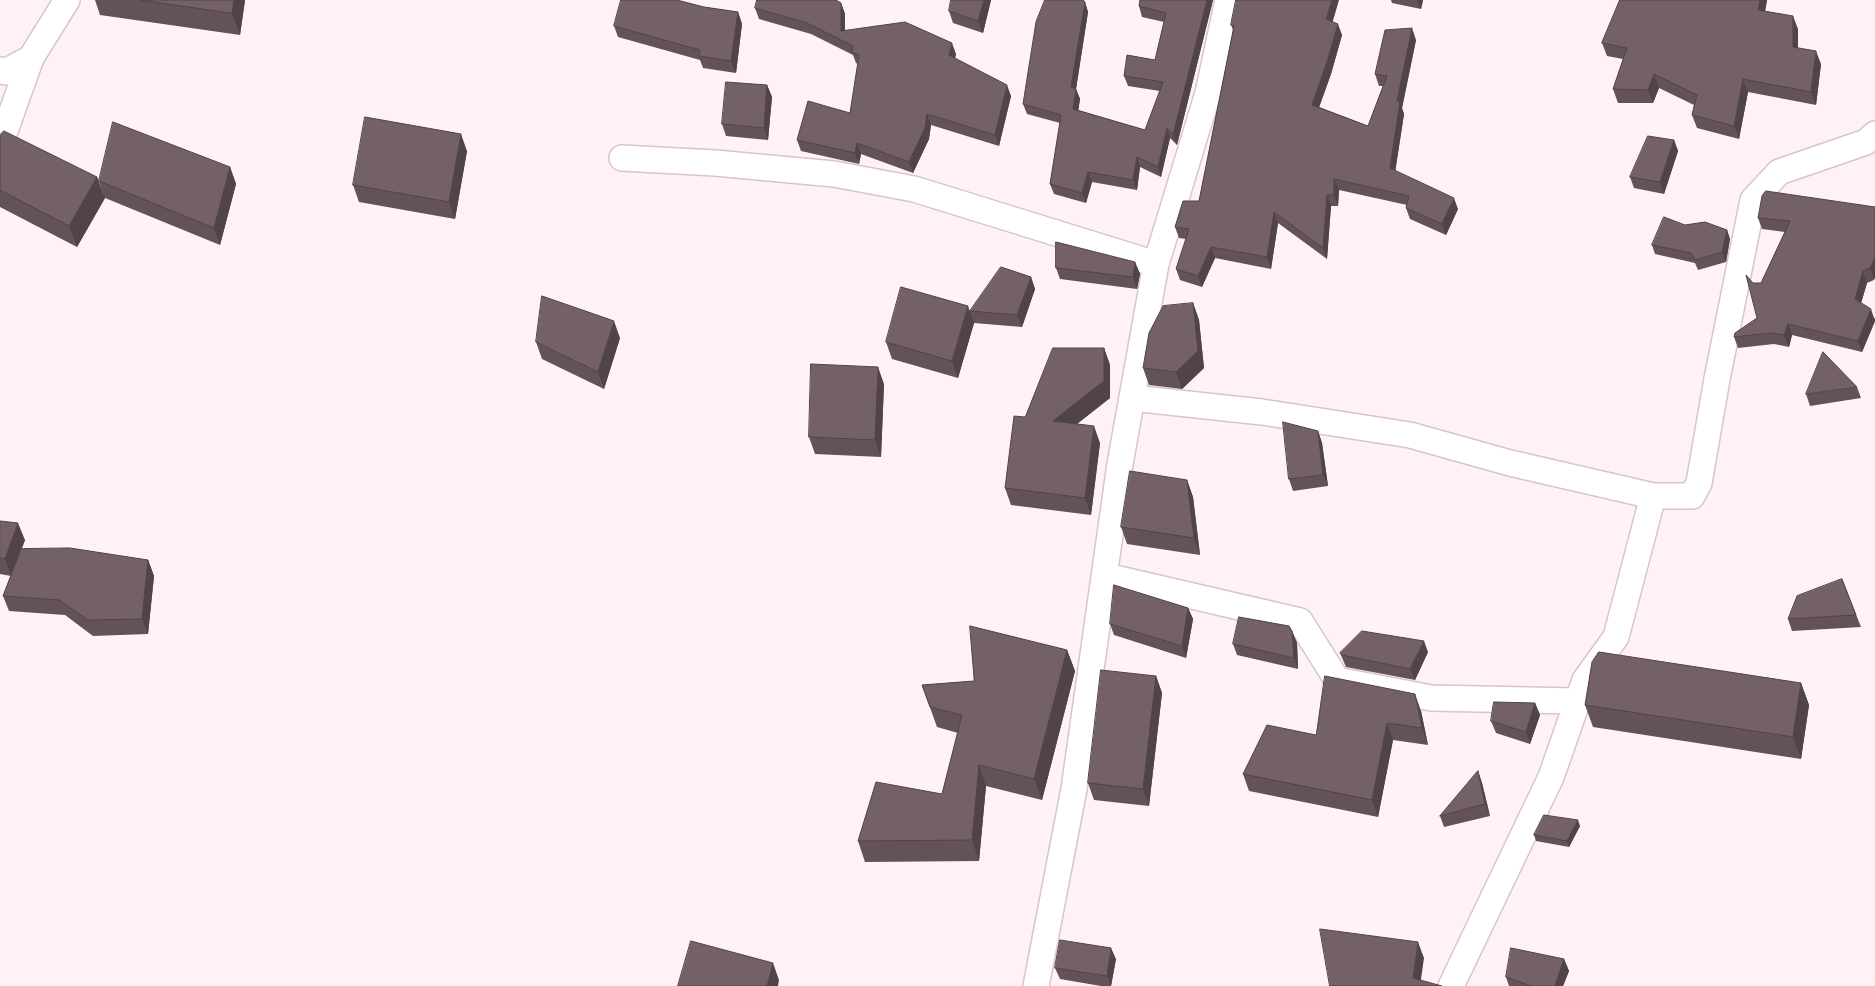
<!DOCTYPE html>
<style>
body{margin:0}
canvas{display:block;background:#fff2f5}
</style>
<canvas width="1875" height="986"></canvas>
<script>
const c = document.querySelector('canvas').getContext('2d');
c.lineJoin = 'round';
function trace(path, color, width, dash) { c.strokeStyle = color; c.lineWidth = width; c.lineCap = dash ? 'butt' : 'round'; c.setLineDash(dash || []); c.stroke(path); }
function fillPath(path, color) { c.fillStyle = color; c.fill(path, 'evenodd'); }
const minor = new Path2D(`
 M0 70 5 72 31 58
 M0 145 31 58 67 0
 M622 158 715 163 834 174 914 189 1156 264
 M1132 398 1262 412 1410 435 1510 463 1653 496H1692L1699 483 1717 379 1753 200 1779 172 1866 142 1875 134
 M1106 576 1300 621 1337 680 1431 698 1577 701
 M1036 986 1074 789 1120 464 1156 264 1208 93 1228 0
 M1451 986 1551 777 1585 680 1616 637 1653 496`);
trace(minor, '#d9c4c9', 28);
trace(minor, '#fff', 25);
fillPath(new Path2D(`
 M95 0H245L240 35 100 15Z
 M991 0 983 33 953 23 949 11Z
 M1140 0H1213L1177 145 1170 138 1161 177 1140 167 1137 190 1092 182 1086 203 1054 194 1050 184 1060 123 1027 114 1023 104 1085 2 1088 12 1076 89 1080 99 1078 110 1145 130 1160 91 1128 86 1124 76 1155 60 1164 22 1142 17 1139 6Z
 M1391 0H1423L1421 9 1392 3Z
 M1614 0H1767L1765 11 1798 29V48L1821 64 1816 105 1748 92 1739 139 1697 128 1692 115 1694 105 1659 88 1653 103H1618L1613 89 1623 59 1607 56 1602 43 1620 0Z
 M841 3 845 14V31L956 54 955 58 1011 96 999 146 931 125 929 139 913 173 861 154 859 164 801 151 797 140 850 113 858 64 856 63 853 55 811 34 759 19 755 8Z
 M704 7 738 12 742 24 736 73 703 68 700 60 618 37 614 26Z
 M1333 22 1342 35 1331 74 1319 107 1368 126 1383 86H1379L1375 74 1416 40 1402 108 1404 114 1395 171 1458 209 1446 235 1410 219 1406 208 1407 205 1339 190 1338 206H1331L1327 259 1278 223 1271 269 1215 258 1202 287 1180 280 1176 269 1186 239 1179 238 1175 227 1199 201 1233 30 1231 25Z
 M767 85 772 97 768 140 726 136 722 124Z
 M0 135 97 177 105 198 77 247 0 207Z
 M1674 140 1678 151 1664 194 1634 188 1630 177Z
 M467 151 455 219 359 202 353 185Z
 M230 167 236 184 220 245 105 198 99 181Z
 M1875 207V277L1874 280 1867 283 1861 303 1875 319V321L1862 352 1792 335 1789 347 1774 344 1738 348 1734 337 1757 318 1753 283H1761L1785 232 1762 229 1758 218Z
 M1685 225 1727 230 1730 239 1726 262 1698 270 1695 263 1655 254 1652 245Z
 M1135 262 1140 274 1137 289 1060 279 1056 268Z
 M1031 277 1035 289 1022 327 974 323 958 378 892 359 886 342 970 311Z
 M1193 303 1199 320 1204 368 1182 389 1149 385 1143 368Z
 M620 338 604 389 542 359 536 342Z
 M1104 348 1110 365V398L1077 424 1100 443 1091 515 1011 505 1005 488 1025 417Z
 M884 384 881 457 815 454 809 437Z
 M1857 387 1861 398 1810 406 1806 394Z
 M1318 431 1322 443 1328 486 1293 491 1289 479Z
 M1187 480 1193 497 1200 555 1127 544 1121 527Z
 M0 521 25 540 20 553 148 560 154 576 148 634 93 636 65 615 9 611 3 596 11 576 0 574Z
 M1842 579 1861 627 1792 631 1788 619Z
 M1188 608 1193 619 1186 658 1114 635 1110 624Z
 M1292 631 1297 643 1298 669 1237 655 1233 644Z
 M1067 650 1075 671 1042 800 986 786 979 861 865 862 858 841 942 794 958 733 937 727 922 685 974 681Z
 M1428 652 1415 680 1346 667 1340 653Z
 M1156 676 1162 693 1149 806 1094 800 1088 783Z
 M1801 683 1809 705 1801 759 1593 727 1585 705Z
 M1535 703 1540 715 1530 744 1496 733 1491 721Z
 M1421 711 1428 745 1393 740 1378 817 1249 791 1243 774Z
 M1478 771 1482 783 1490 816 1444 827 1440 816Z
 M1580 826 1569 847 1536 841 1534 835Z
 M1116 959 1111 986H1101L1060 979 1055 968Z
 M1564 959 1569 971 1563 986H1509L1506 977Z`), '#635357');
fillPath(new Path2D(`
 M234 0H245L240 35 232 13Z
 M984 0H991L983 33 978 21Z
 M1207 0H1213L1177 145 1173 135Z
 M1332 0H1339L1330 31 1326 19Z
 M1417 0H1423L1421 9Z
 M1760 0H1767L1763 24 1758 10Z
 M1085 2 1088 12 1076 89 1080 99 1077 119 1073 109 1071 87Z
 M841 3 845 14V42L841 31Z
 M738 12 742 24 736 73 731 61Z
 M1793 16 1798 29V60L1793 47Z
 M1338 24 1342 35 1331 74 1316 116 1312 105Z
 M1412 28 1416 40 1402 108 1404 114 1394 180 1390 168 1397 101Z
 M952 43 956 54 953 66 949 55Z
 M1816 51 1821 64 1816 105 1811 92Z
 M1654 74 1659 88 1653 103 1648 90Z
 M1743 79 1748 92 1739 139 1734 126Z
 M767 85 772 97 768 140 764 128Z
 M1007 85 1011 96 999 146 995 135Z
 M927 114 931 125 929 139 913 173 909 162Z
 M1167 128 1170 138 1161 177 1158 167Z
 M461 134 467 151 455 219 449 202Z
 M1674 140 1678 151 1664 194 1660 182Z
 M857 143 861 154 859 164 855 153Z
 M1137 157 1140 167 1137 190 1133 180Z
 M230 167 236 184 220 245 214 228Z
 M1088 172 1092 182 1086 203 1082 193Z
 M97 177 105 198 77 247 69 226Z
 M1334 179 1339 190 1338 206 1334 195Z
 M1327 195 1331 206 1327 259 1323 248Z
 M1454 198 1458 209 1446 235 1442 224Z
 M1274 212 1278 223 1271 269 1267 257Z
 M1727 230 1730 239 1726 262 1722 252Z
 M1211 247 1215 258 1202 287 1198 276Z
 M1875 258V277L1874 280 1870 268Z
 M1135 262 1140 274 1137 289 1133 277Z
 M1863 271 1867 283 1859 310 1855 299Z
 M1031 277 1035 289 1022 327 1017 315Z
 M1193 303 1199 320 1204 368 1182 389 1176 372Z
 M968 306 974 323 958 378 952 361Z
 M1871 309 1875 321 1862 352 1858 341Z
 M614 321 620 338 604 389 598 372Z
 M1788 324 1792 335 1789 347 1784 335Z
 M1104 348 1110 365V398L1059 438 1053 421Z
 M878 367 884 384 881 457 875 440Z
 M1094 426 1100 443 1091 515 1085 498Z
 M1318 431 1322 443 1328 486 1323 475Z
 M1187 480 1193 497 1200 555 1194 538Z
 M18 523 25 540 11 576 5 559Z
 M148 560 154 576 148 634 142 619Z
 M1188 608 1193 619 1186 658 1182 646Z
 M1292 631 1297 643 1298 669 1294 658Z
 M1424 641 1428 652 1415 680 1410 669Z
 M1067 650 1075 671 1042 800 1034 779Z
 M1156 676 1162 693 1149 806 1143 789Z
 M1801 683 1809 705 1801 759 1793 737Z
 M1415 694 1421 711 1428 745 1422 728Z
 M1535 703 1540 715 1530 744 1526 732Z
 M1387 723 1393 740 1378 817 1372 800Z
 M979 765 986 786 979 861 972 840Z
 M1478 771 1482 783 1490 816 1485 804Z
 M1578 820 1580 826 1569 847 1567 841Z
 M1418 942 1424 958 1420 986 1413 978Z
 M1111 948 1116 959 1111 986 1107 976Z
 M1564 959 1569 971 1563 986H1555Z
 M773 963 779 980 778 986H767Z`), '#504447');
const building = new Path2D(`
 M141 0H234L232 13Z
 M621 0H677L704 7 738 12 731 61 699 56 700 50 614 26Z
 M757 0H836L841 3V31L905 22 952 43 949 55 1007 85 995 135 927 114 925 128 909 162 857 143 855 153 797 140 808 101 850 113 859 55 852 52 853 46 807 23 755 8Z
 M951 0H984L978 21 949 11Z
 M1045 0H1083L1085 2 1071 87 1076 89 1073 109 1145 130 1163 82 1124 76 1127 55 1155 60 1166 13 1139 6 1140 0H1207L1173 135 1167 128 1158 167 1137 157 1133 180 1088 172 1082 193 1050 184 1061 115 1023 104 1036 22Z
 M1236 0H1332L1326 19 1338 24 1327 62 1312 105 1368 126 1387 76 1375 74 1385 30 1412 28 1397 101 1400 102 1390 168 1454 198 1442 224 1406 208 1409 196 1334 179V195H1327L1323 248 1274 212 1267 257 1211 247 1198 276 1176 269 1189 229 1175 227 1183 201H1199L1234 26 1231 25Z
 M1620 0H1760L1758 10 1793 16V47L1816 51 1811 92 1743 79 1734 126 1692 115 1697 95 1654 74 1648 90 1613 89 1627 48 1602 43Z
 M726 82 767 85 764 128 722 124Z
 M365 117 461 134 449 202 353 185Z
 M113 122 230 167 214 228 99 181Z
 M4 131 97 177 69 226 0 190V135Z
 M1648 136 1674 140 1660 182 1630 177Z
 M1766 191 1875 207V258L1870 268 1863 271 1855 299 1871 309 1858 341 1788 324 1784 335 1770 333 1734 337 1735 333 1757 318 1746 275 1753 283H1761L1790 221 1758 218 1762 196Z
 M1664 217 1685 225 1705 222 1727 230 1722 252 1695 260 1691 253 1652 245Z
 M1056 242 1135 262 1133 277 1056 268Z
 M1001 267 1031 277 1017 315 970 311Z
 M901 287 968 306 952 361 886 342Z
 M542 296 614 321 598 372 536 342Z
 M1193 303 1198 351 1176 372 1143 368 1149 333 1163 306Z
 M1053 348H1104V381L1053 421 1094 426 1085 498 1005 488 1014 416 1025 417Z
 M1823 352 1857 387 1806 394Z
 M811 364 878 367 875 440 809 437Z
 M1283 422 1318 431 1323 475 1289 479Z
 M1130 471 1187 480 1194 538 1121 527Z
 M0 521 18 523 5 559 0 558Z
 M70 548 148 560 142 619 88 620 59 600 3 596 21 549Z
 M1842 579 1856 615 1788 619 1797 596Z
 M1114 585 1188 608 1182 646 1110 624Z
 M1239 617 1289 626 1292 631 1294 658 1233 644Z
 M970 626 1067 650 1034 779 979 765 972 840 858 841 876 782 942 794 962 715 930 707 922 685 974 681Z
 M1362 631 1424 641 1410 669 1342 655 1340 653Z
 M1599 652 1801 683 1793 737 1585 705 1592 662Z
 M1101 670 1156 676 1143 789 1088 783Z
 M1325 676 1415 694 1422 728 1387 723 1372 800 1243 774 1267 725 1316 735Z
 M1494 702 1535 703 1526 732 1491 721Z
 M1478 771 1485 804 1440 816Z
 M1544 815 1578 820 1567 841 1534 835Z
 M1320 929 1418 942 1413 978 1442 986H1330Z
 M1060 940 1111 948 1107 976 1055 968Z
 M691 941 773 963 767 986H678Z
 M1511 948 1564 959 1555 986H1531L1506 977Z`);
fillPath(building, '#736165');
trace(building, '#504447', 1);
</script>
